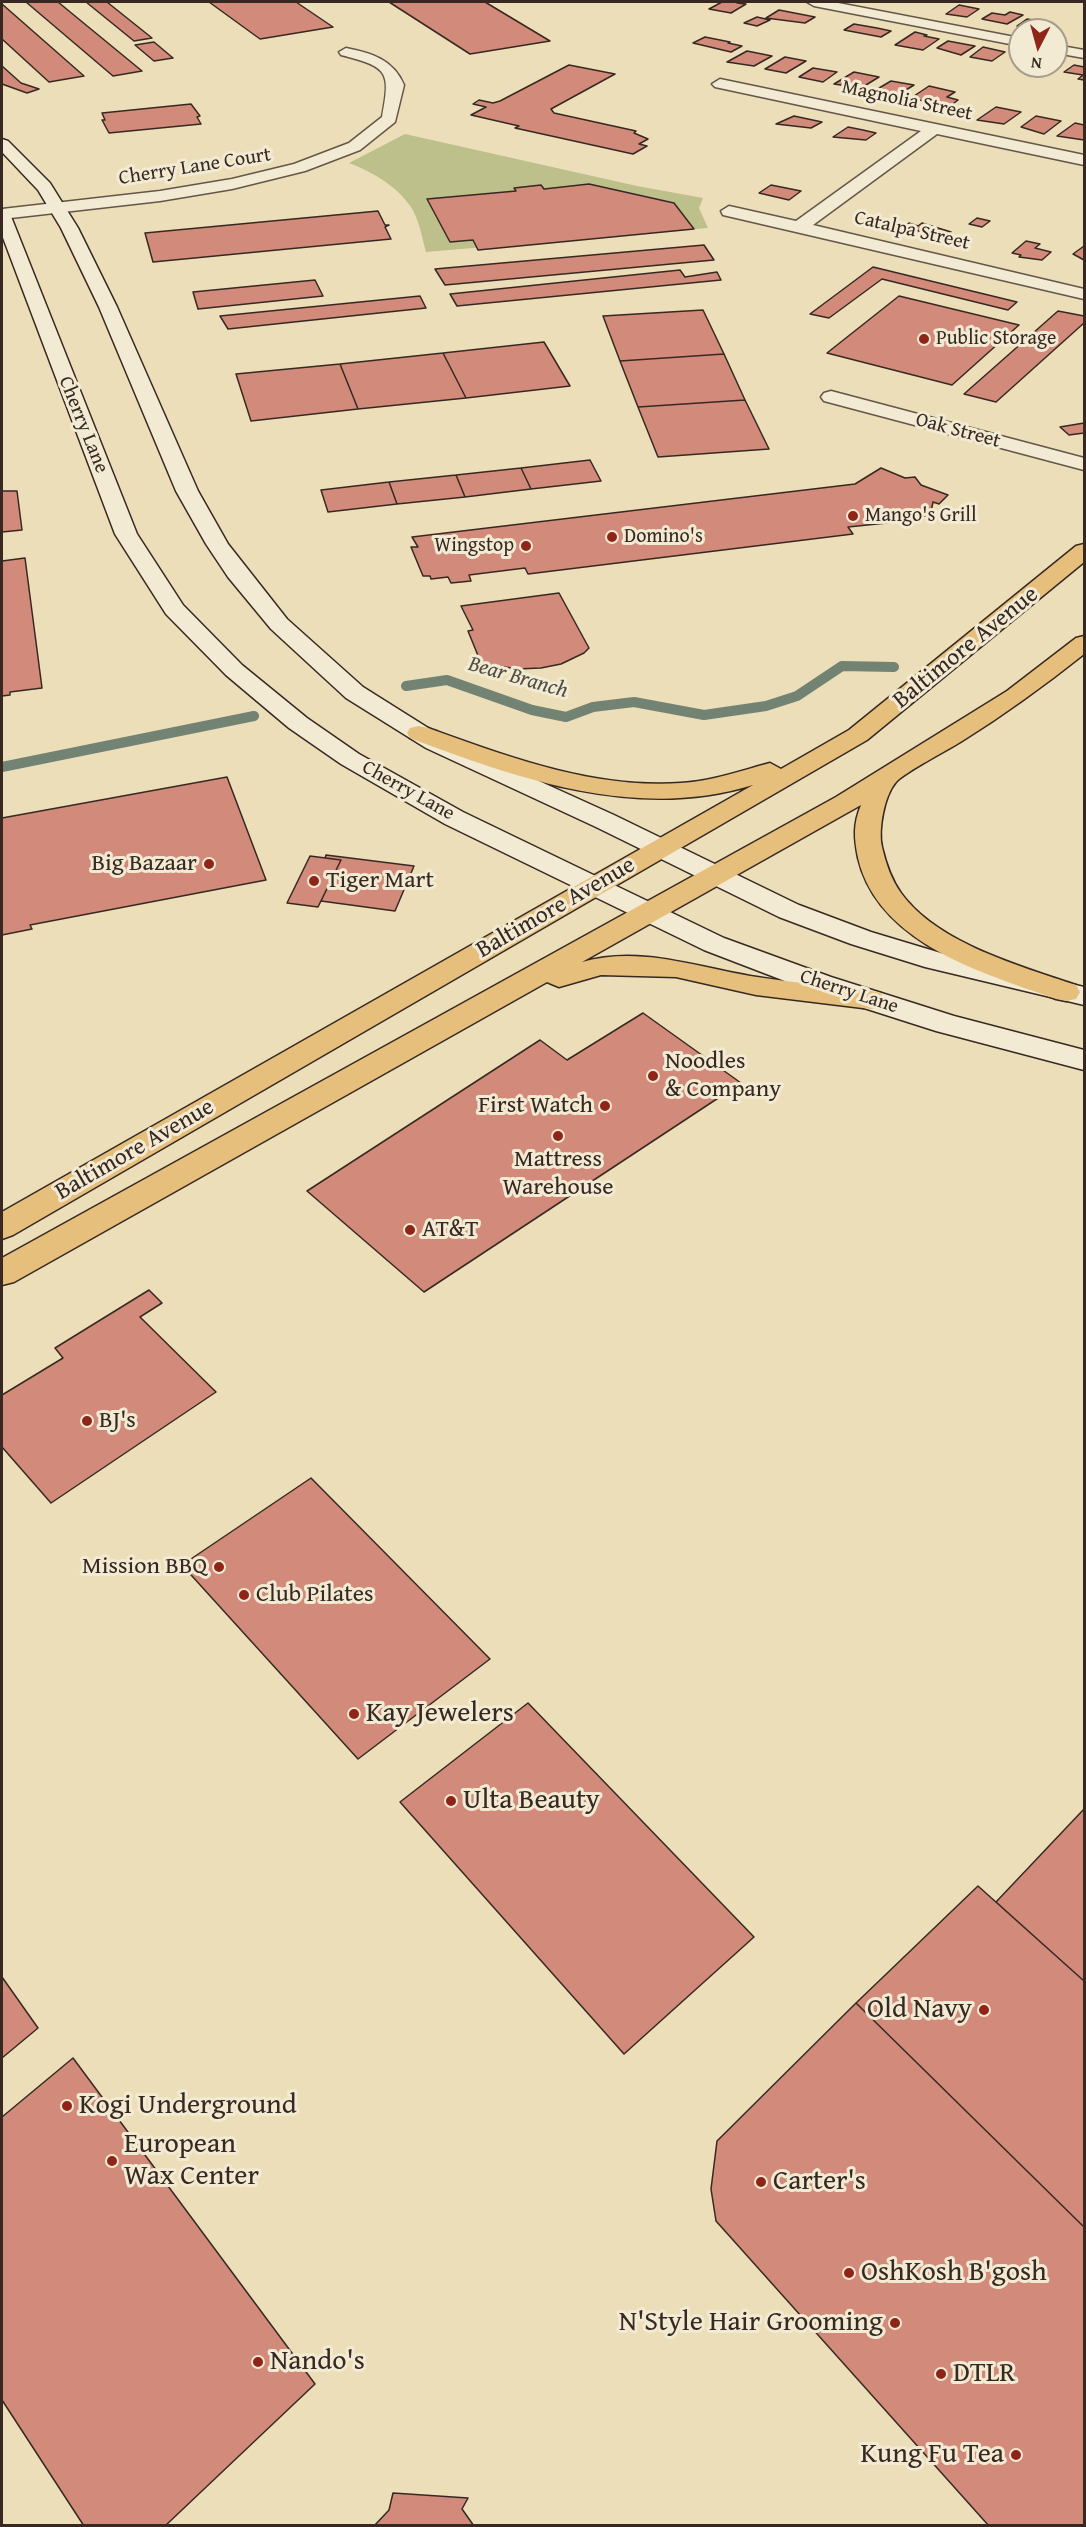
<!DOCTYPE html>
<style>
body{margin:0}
#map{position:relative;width:1086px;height:2527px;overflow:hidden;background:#ebdeb9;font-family:"Gentium Book Plus",serif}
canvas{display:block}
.frame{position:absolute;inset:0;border:3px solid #372922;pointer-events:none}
.north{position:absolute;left:1008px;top:18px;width:60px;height:60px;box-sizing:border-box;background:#f2ead2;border:2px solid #a79d8c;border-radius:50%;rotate:186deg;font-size:16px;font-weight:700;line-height:24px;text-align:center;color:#372922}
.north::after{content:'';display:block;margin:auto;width:21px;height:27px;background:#8f2418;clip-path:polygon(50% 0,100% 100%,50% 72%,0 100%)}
</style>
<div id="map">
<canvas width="1086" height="2527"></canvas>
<div class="frame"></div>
<div class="north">N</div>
</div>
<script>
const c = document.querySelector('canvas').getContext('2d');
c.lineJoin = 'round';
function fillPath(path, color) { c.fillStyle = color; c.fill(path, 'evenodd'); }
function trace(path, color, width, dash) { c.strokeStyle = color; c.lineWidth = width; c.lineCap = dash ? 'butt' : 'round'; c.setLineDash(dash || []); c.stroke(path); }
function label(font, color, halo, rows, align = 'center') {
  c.font = font + ' "Gentium Book Plus",serif'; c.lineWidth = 6; c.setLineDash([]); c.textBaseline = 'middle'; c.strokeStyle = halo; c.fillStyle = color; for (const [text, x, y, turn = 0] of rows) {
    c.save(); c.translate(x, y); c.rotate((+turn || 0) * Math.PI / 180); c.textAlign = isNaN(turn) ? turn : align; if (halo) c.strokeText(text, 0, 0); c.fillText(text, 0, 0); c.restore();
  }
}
fillPath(new Path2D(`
 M405 134 637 186 703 198 699 208 708 228 426 252C422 238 419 219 411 207 397 186 372 172 349 163Z`), '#bdc08b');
trace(new Path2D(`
 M406 686 447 680 532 710 566 717 593 707 634 702 704 715 766 706 797 696 842 666 894 667
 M2 767 254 716`), '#728273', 10);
const building = new Path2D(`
 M26 2H58L142 71 113 76Z
 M86 2H107L152 38 134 41Z
 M209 2H296L333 27 260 39Z
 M389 2H485L550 41 470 54Z
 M722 2H739L737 3 746 4 731 13 709 9Z
 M2 4 84 76 49 82 2 39Z
 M959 5 979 9 967 17 946 14Z
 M779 10 815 17 805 23 766 18Z
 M1010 12 1023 15 1007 24 982 19 992 13 1005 15Z
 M757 17 770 20 757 26 744 23Z
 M1027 19 1052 23 1043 30 1017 26Z
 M854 24 877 28 891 31 881 37 844 30Z
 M915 32 927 35 924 36 939 39 923 50 895 45Z
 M705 37 730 42 728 43 742 46 731 52 693 43Z
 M948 41 964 44 975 46 961 55 937 48Z
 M154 42 173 58 154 61 135 45Z
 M983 47 1005 52 992 61 970 57Z
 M747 51 772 56 754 66 727 62Z
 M785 57 806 61 786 73 765 69Z
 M569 65 615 74 551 109 554 113 636 131 634 133 648 139 639 144 647 146 633 154 515 128 519 126 471 115 486 107 473 104 479 100 493 103 500 101Z
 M1074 65 1084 67V80L1078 79 1083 75 1064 72Z
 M2 66 21 83 39 89 27 93 2 84Z
 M813 68 837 72 823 82 799 77Z
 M854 72 879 77 861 88 834 84Z
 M891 81 914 85 898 95 874 91Z
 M929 86 955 92 947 97 958 100 949 107 911 98Z
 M191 104 200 116 197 117 201 124 109 133 102 120H105L102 113Z
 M996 107 1021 112 1004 124 977 120Z
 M794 116 822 122 811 128 776 124Z
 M1036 116 1061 121 1044 134 1021 127Z
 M1075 123 1084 125V140L1057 136Z
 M848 127 863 130 876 133 866 140 833 137Z
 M589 184 674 203 694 229 478 250 473 240 450 242 427 199 516 191 514 188 541 185 544 189Z
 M771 185 801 191 789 200 759 193Z
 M378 211 385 225H389L385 227 391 239 153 262 145 233Z
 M977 218 990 221 982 227 969 224Z
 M909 223 918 226 922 223 951 232 944 237 936 238 924 235 927 233 903 227Z
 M1026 241 1040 244 1035 248 1051 252 1042 260 1019 257 1021 255 1012 253Z
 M704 245 714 260 445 285 435 269Z
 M1084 246V260L1073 254Z
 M873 267 1017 302 1008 310 882 279 829 318 810 314Z
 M680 270 685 277 717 272 721 280 457 306 450 294Z
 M315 280 323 296 198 309 193 292Z
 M420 296 426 308 228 329 220 316Z
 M899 296 1019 325 952 385 827 353Z
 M703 310 724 354 620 361 603 316Z
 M1058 311 1084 316V323L996 402 964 394Z
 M544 342 570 386 466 398 443 353Z
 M443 353 466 398 358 409 340 364Z
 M724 354 745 400 638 407 620 361Z
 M340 364 358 409 251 421 236 374Z
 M745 400 769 449 658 457 638 407Z
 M1084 423V433L1069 435 1060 427Z
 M590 460 601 481 531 489 521 468Z
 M521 468 531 489 465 497 456 475Z
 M881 468 905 478 915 477 921 485 948 495 939 504 933 502 931 512 925 516 906 521 848 527 853 534 528 574 525 568 469 575 471 581 451 583 448 577 431 579 430 576H423L411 547H418L412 537 855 484Z
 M456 475 465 497 397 504 389 482Z
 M389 482 397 504 328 512 321 490Z
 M2 491H17L22 530 2 532Z
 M25 558 42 688 10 692V695L2 696V561Z
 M559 593 589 648 584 653 561 664 541 668 517 669 481 663 468 631 473 630 461 606Z
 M227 777 266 880 30 925 32 929 2 935V818Z
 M326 855 414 866 395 911 321 901 341 860 325 858Z
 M310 856 341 860 318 907 287 903Z
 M643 1013 741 1083 424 1292 307 1191 540 1040 567 1060Z
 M149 1290 162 1303 140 1317 216 1392 51 1503 2 1447V1395L63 1358 55 1348Z
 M311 1478 490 1659 358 1759 182 1565Z
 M528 1703 754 1937 624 2054 400 1802Z
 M1084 1809V1981L996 1902Z
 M978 1886 1084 1981V2227L856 2003Z
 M2 1977 38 2028 2 2058Z
 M856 2003 1084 2227V2526H989L716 2221 711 2189 717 2141Z
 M73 2058 315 2384 165 2526H84L2 2400V2117Z
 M393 2493 468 2498 462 2509 474 2526H374L389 2510Z`);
fillPath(building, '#d28a7b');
trace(building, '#372922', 1.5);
const street = new Path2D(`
 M807 2H833L1020 38V46L814 6Z
 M1056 45 1084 50V58L1056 53Z
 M346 48C371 53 393 59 404 85L395 122 360 150 305 171 232 189 160 201 2 219V209L160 191 232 179 294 164 349 143 382 117C391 71 388 67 341 55L339 52Z
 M720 79 1084 155V165L937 134 813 225 1084 289V299L723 215 721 211 729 206 796 221 921 131 715 87 712 84Z
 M831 391 1084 458V470L824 401 821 397 824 393Z`);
const secondary = new Path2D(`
 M2 139 8 141 50 183 78 228 117 307 198 491 228 544 287 619 363 687 444 738 614 815 799 905 871 932 944 954 1084 987V1005L925 967 851 944 779 917 596 827 426 748 346 698 271 629 228 577 206 544 176 491 99 307 61 228 38 190 2 152Z
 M2 209 10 214 137 534 183 605 242 665 307 718 359 754 463 812 724 938 831 977 954 1016 1084 1050V1070L936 1031 811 991 704 950 445 824 341 764 289 728 226 675 166 614 115 534 2 235Z`);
const primary = new Path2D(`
 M1084 544V562L867 740 13 1235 2 1239V1212L753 785C637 821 519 779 410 738L407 733 410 728 419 726 428 728C509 757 593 789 681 783 712 781 740 771 770 763L781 769 849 730 1076 546Z
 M1084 636V654C1045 685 1005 714 962 741 948 750 905 772 896 782 884 796 878 830 882 847 886 864 891 879 901 893 937 943 1020 966 1076 985L1080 992 1076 999 1066 1001 1056 999C984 973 878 944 858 858 854 838 853 824 861 805L582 962C640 945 700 968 757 977 795 983 833 986 871 991L881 993 885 1000 881 1007 871 1009 756 995 676 977 601 975 559 987 547 982 14 1282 2 1285V1258L836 797 1007 691 1076 638Z`);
trace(street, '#645648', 3);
trace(secondary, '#372922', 3);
trace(primary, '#372922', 3);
fillPath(street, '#f2ead2');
fillPath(secondary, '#f2ead2');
fillPath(primary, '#e6bf7c');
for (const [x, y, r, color] of [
 [924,339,6,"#8f2418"],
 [853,516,6,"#8f2418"],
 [612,537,6,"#8f2418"],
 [526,546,6,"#8f2418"],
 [209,864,6,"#8f2418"],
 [314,881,6,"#8f2418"],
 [653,1076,6,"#8f2418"],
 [605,1106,6,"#8f2418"],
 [558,1136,6,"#8f2418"],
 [410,1230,6,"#8f2418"],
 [87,1421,6,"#8f2418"],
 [219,1567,6,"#8f2418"],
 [244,1595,6,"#8f2418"],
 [354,1714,6,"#8f2418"],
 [451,1801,6,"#8f2418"],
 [984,2010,6,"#8f2418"],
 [67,2106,6,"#8f2418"],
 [112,2161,6,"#8f2418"],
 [761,2182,6,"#8f2418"],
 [849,2273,6,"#8f2418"],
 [895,2323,6,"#8f2418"],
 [258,2362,6,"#8f2418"],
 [941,2374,6,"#8f2418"],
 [1016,2455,6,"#8f2418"]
]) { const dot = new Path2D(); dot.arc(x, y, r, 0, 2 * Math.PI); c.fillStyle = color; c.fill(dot); trace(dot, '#f2ead2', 2); }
label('20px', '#372922', '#f2ead2', [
 ["Magnolia Street",907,101,12],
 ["Cherry Lane Court",195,167,-9],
 ["Catalpa Street",912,231,13],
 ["Cherry Lane",83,425,68],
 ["Oak Street",958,431,15],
 ["Cherry Lane",408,791,29],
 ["Cherry Lane",849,992,18]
]);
label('20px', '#372922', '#f2ead2', [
 ["Public Storage",936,339],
 ["Mango's Grill",865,516],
 ["Domino's",624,537],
 ["Wingstop",514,546,"right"]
], 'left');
label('italic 22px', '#504e44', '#f2ead2', [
 ["Bear Branch",518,678,16]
]);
label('24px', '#372922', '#f2ead2', [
 ["Baltimore Avenue",966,648,-39],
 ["Baltimore Avenue",556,908,-30],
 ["Baltimore Avenue",135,1150,-30]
]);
label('24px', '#372922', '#f2ead2', [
 ["Big Bazaar",197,864,"right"],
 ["Tiger Mart",326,881],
 ["Noodles",665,1062],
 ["& Company",665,1090],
 ["First Watch",593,1106,"right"],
 ["Mattress",558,1160,"center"],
 ["Warehouse",558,1188,"center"],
 ["AT&T",422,1230],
 ["BJ's",99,1421],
 ["Mission BBQ",207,1567,"right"],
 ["Club Pilates",256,1595]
], 'left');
label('28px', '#372922', '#f2ead2', [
 ["Kay Jewelers",366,1714],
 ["Ulta Beauty",463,1801],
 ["Old Navy",972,2010,"right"],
 ["Kogi Underground",79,2106],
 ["European",124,2145],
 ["Wax Center",124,2177],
 ["Carter's",773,2182],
 ["OshKosh B'gosh",861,2273],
 ["N'Style Hair Grooming",883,2323,"right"],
 ["Nando's",270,2362],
 ["DTLR",953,2374],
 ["Kung Fu Tea",1004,2455,"right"]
], 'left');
</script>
